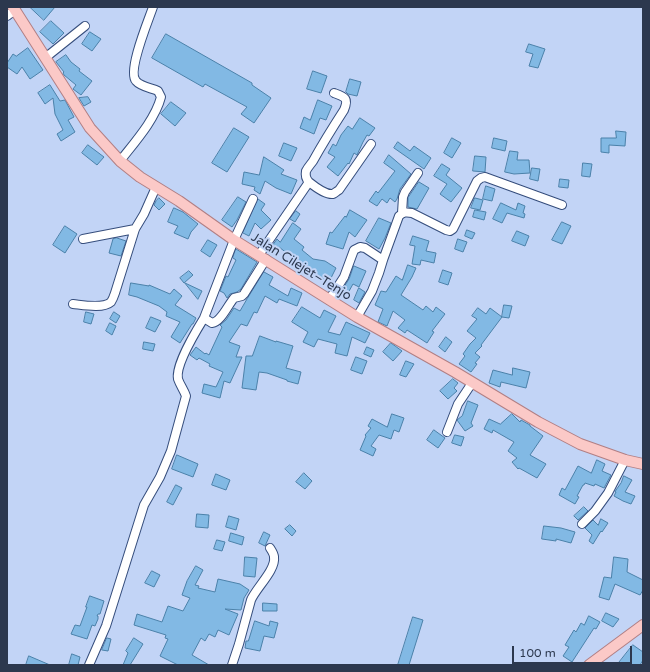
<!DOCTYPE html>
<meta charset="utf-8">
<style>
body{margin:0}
#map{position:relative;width:650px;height:672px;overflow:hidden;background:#c2d4f6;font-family:"Varela Round",sans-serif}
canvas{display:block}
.frame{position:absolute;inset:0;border:8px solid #2c384e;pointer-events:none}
.scale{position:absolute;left:512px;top:646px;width:120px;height:18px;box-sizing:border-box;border:2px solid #2c384e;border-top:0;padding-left:5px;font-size:12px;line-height:14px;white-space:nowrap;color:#2c384e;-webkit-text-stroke:3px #c2d4f6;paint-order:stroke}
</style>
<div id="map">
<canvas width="650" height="672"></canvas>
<div class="frame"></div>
<div class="scale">100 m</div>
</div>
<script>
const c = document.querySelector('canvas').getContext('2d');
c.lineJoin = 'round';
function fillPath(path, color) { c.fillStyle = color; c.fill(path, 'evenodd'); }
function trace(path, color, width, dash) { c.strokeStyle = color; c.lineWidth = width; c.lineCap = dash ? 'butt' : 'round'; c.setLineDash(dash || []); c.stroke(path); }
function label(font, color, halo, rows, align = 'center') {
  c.font = font + ' "Varela Round",sans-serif'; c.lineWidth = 4; c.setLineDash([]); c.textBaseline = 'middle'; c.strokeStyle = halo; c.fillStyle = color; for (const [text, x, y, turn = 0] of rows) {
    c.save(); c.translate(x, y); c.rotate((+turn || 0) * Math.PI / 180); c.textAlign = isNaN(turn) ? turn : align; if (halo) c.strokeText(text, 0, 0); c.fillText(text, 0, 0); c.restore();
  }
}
const building = new Path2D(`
 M30 7H55L44 20Z
 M51 21 64 33 53 44 40 32Z
 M90 32 101 39 92 51 82 44Z
 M166 34 252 83V85L271 98 254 123 241 114 247 107 205 84 203 87 152 58Z
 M529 44 545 49 538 68 529 66 533 54 526 52Z
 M28 48 43 70 30 79 22 67 17 74 7 67V63L13 54 16 56Z
 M66 55 71 62 80 69 79 71 92 81 81 95 73 89 76 85 64 75 63 73 64 72 56 62Z
 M313 71 327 76 321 93 307 89Z
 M350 79 361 82 357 96 348 94 346 92Z
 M50 85 60 101 65 100 74 117 68 120 75 132 61 141 57 134 63 130 55 114 53 98 45 104 38 93Z
 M88 97 91 102 84 106 79 98Z
 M318 100 332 106 326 120 320 118 314 134 300 128 304 117 310 120Z
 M171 102 186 113 175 126 161 114Z
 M360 118 375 128 369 136 367 135 363 142 357 155 354 153 349 164 348 163 338 176 327 167 335 157 328 153 333 144 336 146 341 135 348 126 352 129Z
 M234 128 249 137 227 172 212 163Z
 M616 131 626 132 625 146 609 145V153L601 152V138H616Z
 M452 138 461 143 452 158 444 153Z
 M494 138 507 141 505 151 492 148Z
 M398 142 410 151 414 146 431 158 424 169 394 148Z
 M284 143 297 148 291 161 279 156Z
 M88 145 104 157 97 165 82 153Z
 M510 151 518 152 517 160H529L530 173 514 174 505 172Z
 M389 155 411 174 400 189 397 199 395 202 390 198 387 203 382 199 377 206 369 201 376 191 378 193 395 171 384 163Z
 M475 156 486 157 485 172 473 171Z
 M264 157 284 170 281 174 297 180 291 194 276 188 265 181 260 194 254 190 255 187 242 184 244 172 259 175Z
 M583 163 592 164 590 177 582 176Z
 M442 164 450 169 446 175 462 188 451 202 440 194 447 184 434 176Z
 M532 168 540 169 538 181 530 179Z
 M560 179 569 180 568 188 559 187Z
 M419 182 429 188 417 209 408 207V198Z
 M486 186 495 189 492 201 483 199Z
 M238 197 246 202 237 220 232 227 222 220Z
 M159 198 165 204 159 210 154 205 156 201Z
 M475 198 483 200 480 210 471 208Z
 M258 199 265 204 261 210 271 220 261 229 255 223 249 236 243 233Z
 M501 203 516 210 518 203 525 206 523 213 525 214 524 218 507 213 502 223 493 219Z
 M174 208 183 212 198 224 191 232 188 239 174 233 178 226 168 222Z
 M350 210 367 220 355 237 349 232 343 249 326 244 330 232 332 233 345 216 346 217Z
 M475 210 486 212 484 220 473 217Z
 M296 211 300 214 295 222 290 219Z
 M379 218 391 223 385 238 379 249 366 241Z
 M562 222 571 226 562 244 552 240Z
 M293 223 301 229 294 239 304 247 302 250 313 259 325 261 336 268 328 284 315 277 314 278 291 265 297 261 279 247 274 253 270 249 277 239 280 242Z
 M65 226 77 234 65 253 53 245Z
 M467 230 475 233 472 239 465 236Z
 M517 231 529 236 525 246 512 241Z
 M413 236 429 241 426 251 436 253 434 263 421 260 420 265 412 264 415 246 410 245Z
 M117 238 126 241 121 256 109 253 113 239Z
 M458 239 467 242 463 252 455 249Z
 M208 240 217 245 210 257 201 251Z
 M236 249 257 262 241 289 237 292 230 294 227 298 224 293 220 291 226 276 228 277 236 260 233 258Z
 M408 265 416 268 412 277 401 295 423 310 426 306 433 312 436 307 445 314 432 331 434 332 427 343 407 330 405 333 398 328 405 320 393 311 387 326 378 322 383 309 375 305 381 291 386 292 396 276 402 280Z
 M354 266 366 271 359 287 353 284 348 293 342 290 349 279Z
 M443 270 452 273 448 285 439 282Z
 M189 271 193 275 184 283 180 278Z
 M264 272 273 277 269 285 288 296 291 288 302 293 297 306 279 299 277 303 265 296 257 313 254 312 247 326 241 324 229 342 240 346 236 357H242L230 383 224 381 220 398 202 393 204 384 216 387 223 372 209 366 210 364 199 358 197 360 190 355 196 347 205 354 206 353 209 355 222 327 220 325 226 320 234 308 240 311 247 299Z
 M131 283 149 286V285L170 294 174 289 182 296 175 305 196 318 193 324H192L180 343 171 337 180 322 166 316 167 312 159 306 137 297 129 295Z
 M185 283 202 291 198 299Z
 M359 288 365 292 359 303 354 300Z
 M504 305 512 306 509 318 502 317Z
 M302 307 320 318 324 310 336 316 328 332 340 335 346 322 370 333 365 343 352 337 347 356 335 353 337 344 318 339 314 347 303 342 308 332 292 322Z
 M478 308 486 314 490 308 502 317 481 345 482 346 475 353 480 357 475 363 477 364 471 372 459 364 465 356 463 354 470 344 476 338 467 331 477 319 472 316Z
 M86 312 94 314 91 324 84 322Z
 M114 312 120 316 116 323 110 319Z
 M151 317 161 321 155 332 146 328Z
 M110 323 116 326 112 335 106 331Z
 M260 336 276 342V341L293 346 286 368 301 372 298 384 287 381V380L267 373 259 372 256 390 242 388 246 356H252Z
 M446 337 452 342 445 352 439 347Z
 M144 342 155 344 153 351 143 349Z
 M391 343 402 351 393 361 383 352Z
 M367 347 374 350 371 357 364 354Z
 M356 357 367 361 362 374 351 370Z
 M406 361 414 364 406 377 400 375Z
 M513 368 530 372 526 388 501 382 500 387 489 383 493 370 512 375Z
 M453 379 458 383 454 388 457 391 448 399 440 391Z
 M468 401 478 405 471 423 473 426 465 431 457 420 462 416Z
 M392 414 404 418 399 432 394 430 391 439 379 435 371 446 376 449 373 456 360 450 366 436 365 435 371 428 368 426 372 419 387 427Z
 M512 414 520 422 521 420 530 425V426L543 436 530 455 546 464 537 478 519 468 518 469 512 462 517 458 508 451 514 442 493 430 492 433 484 429 489 419 500 424Z
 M434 430 445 438 438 448 427 440Z
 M455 435 464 437 461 446 452 443Z
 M177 455 198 464 193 477 172 469Z
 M597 460 605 464 602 471 611 475 604 488 595 484 594 486 585 483 584 485H583L577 496 579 497 575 504 559 495 562 488 565 490 578 466 591 473Z
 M304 473 312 481 305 489 296 482Z
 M216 474 230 480 226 490 212 485Z
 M624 476 632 480 625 492 635 496 631 504 623 501 614 496 616 492H615L616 490 621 483Z
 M176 485 182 488 173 505 167 502Z
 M584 507 588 511 578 520 574 516Z
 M197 514 209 515 208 528 196 527Z
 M229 516 239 519 236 530 226 527Z
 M601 519 608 523 602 532 601 531 593 544 589 541 592 535 585 528 593 520 598 525Z
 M290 525 296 531 292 536 285 529Z
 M544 526 561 528 575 532 571 543 556 539V541L542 539Z
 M264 532 270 535 265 546 259 543Z
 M231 533 244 537 242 545 229 541Z
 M217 540 225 542 222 551 214 549Z
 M245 557 257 558 255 577 244 576Z
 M614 557 628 559 627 572 643 580V590L640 595 615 584 609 600 599 597 604 577 611 578Z
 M196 566 203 570 195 585 199 586 198 588 215 592 218 579 240 584 249 590 244 598 241 610 225 609 238 614 229 635 218 630 215 637 209 634 205 641 201 638 192 655 209 665H178L160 656 168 639 165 638 166 635 134 625 137 614 162 622 168 606 183 611 190 598 182 595 187 581Z
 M152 571 160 575 154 587 145 583Z
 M90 596 104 601 100 614H98L97 616H98V619L95 626 92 625 87 639 71 634 75 625 80 626 87 607H86Z
 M263 603 277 604V611H263Z
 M606 613 619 619 613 627 602 621Z
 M589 616 600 622 596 629 594 628 572 662 563 656 569 647 565 645 574 630 576 632 581 623 584 625Z
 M413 617 423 620 409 665H398Z
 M255 621 269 626 270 621 278 623 274 638 264 636 260 651 245 648 246 641H248Z
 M107 638 111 639 108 651 102 650Z
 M134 638 143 644 130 665H123L128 653 126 651Z
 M633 645 643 652V660L640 665H617Z
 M72 654 80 657 78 665H69Z
 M29 656 50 665H26Z`);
fillPath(building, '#82b9e4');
trace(building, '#4b81a9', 1);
const minor = new Path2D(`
 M7 16 15 10
 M45 58 85 26
 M120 161C134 143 155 120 161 97L158 91C152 88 141 87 136 81 127 71 149 19 153 7
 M309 182C306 179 305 176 306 171 308 167 311 164 313 161 323 143 333 127 344 110 349 98 345 97 334 93
 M402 213 403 197 405 192 418 173
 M83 239 135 229
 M259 255 309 182C314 186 326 195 333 194 335 193 337 191 339 190L371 144
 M329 300 344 277 354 250 360 247 365 248 383 260
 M73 304C83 305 103 309 111 302 113 299 114 296 115 293L135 229 144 214 156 187
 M357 317 372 291 379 273 383 260 399 216C403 212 406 212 412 213L446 230 450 231 453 229 477 181 481 178 485 177 562 205
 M204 318 234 240 253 199
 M447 432 458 404 472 383
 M582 524 595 511 608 493 625 460
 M89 665 106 626 144 505 160 477 171 451 186 396C184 390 180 385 178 379 175 365 196 331 204 318L212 323C221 322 228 305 234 298L242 296 244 294 266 259
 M232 665 239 644 251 600C256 588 276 570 274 557 274 554 272 551 270 548`);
const major = new Path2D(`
 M13 7 90 128 120 161 140 177 179 201 234 240 357 317 455 372 538 422 580 444 625 460 643 464
 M589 665 643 625`);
trace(minor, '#354d7c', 10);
trace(major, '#b17f84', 12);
trace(minor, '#fff', 8);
trace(major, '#fbc9c7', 10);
label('13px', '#2c384e', '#c2d4f6', [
 ["Jalan Cilejet–Tenjo",301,267,32]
]);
</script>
